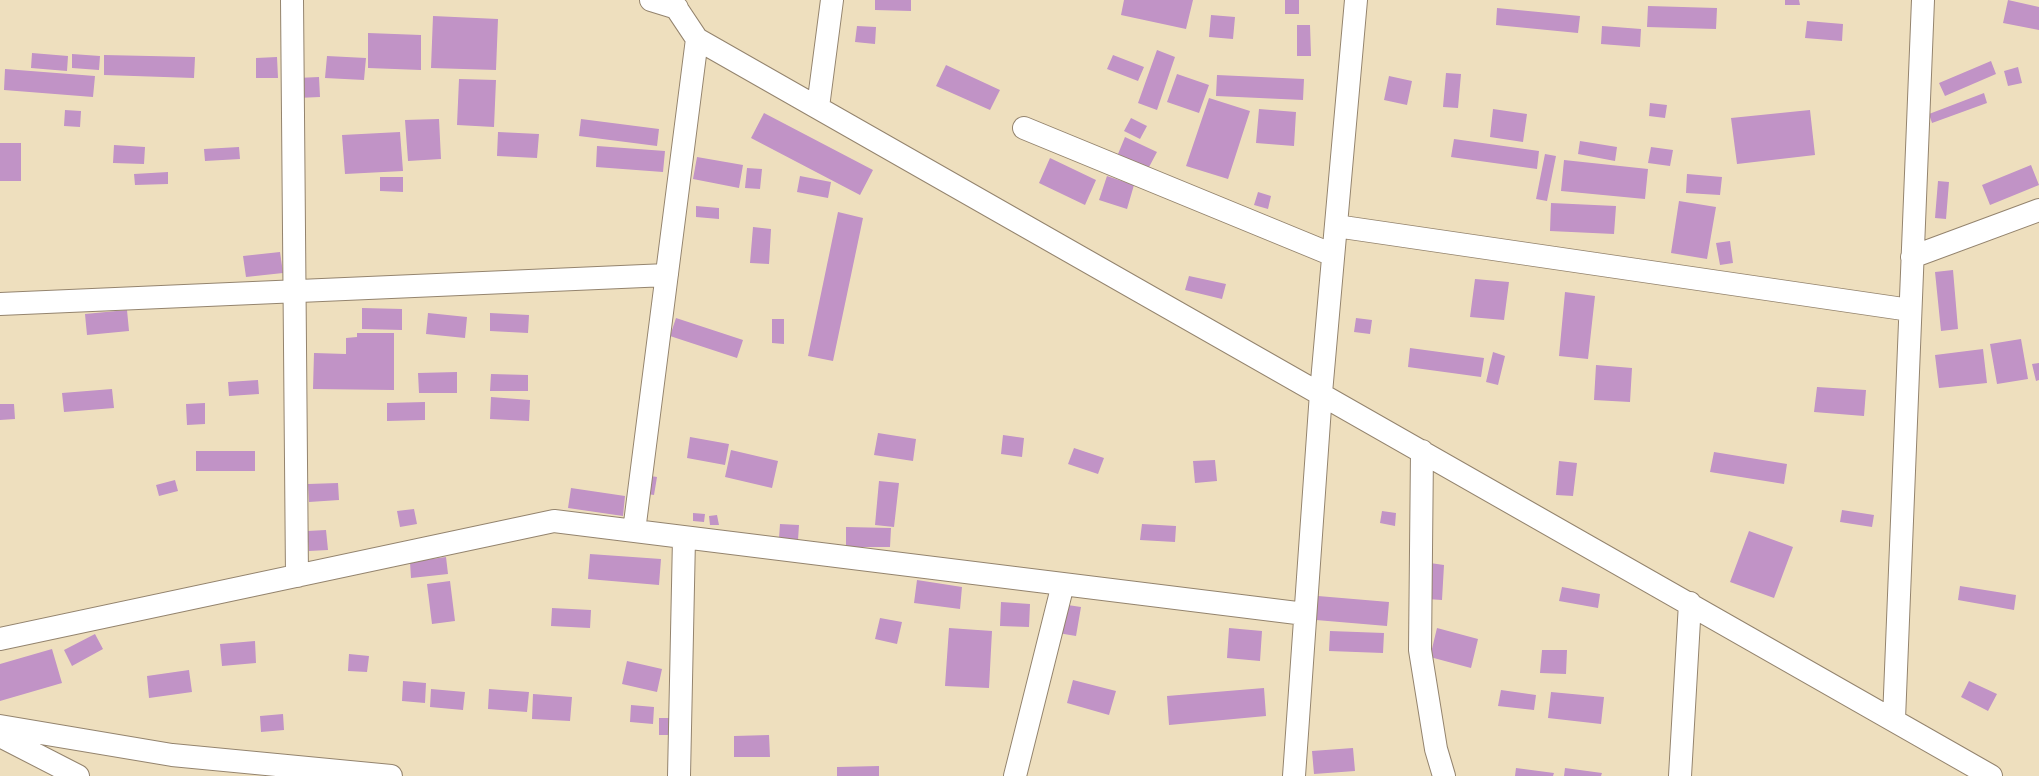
<!DOCTYPE html>
<style>
body{margin:0}
canvas{display:block;background:#eedfbe}
</style>
<canvas width="2039" height="776"></canvas>
<script>
const c = document.querySelector('canvas').getContext('2d');
c.lineJoin = 'round';
function fillPath(path, color) { c.fillStyle = color; c.fill(path, 'evenodd'); }
function trace(path, color, width, dash) { c.strokeStyle = color; c.lineWidth = width; c.lineCap = dash ? 'butt' : 'round'; c.setLineDash(dash || []); c.stroke(path); }
fillPath(new Path2D(`
 M875 0H911V11L875 10Z
 M1124 0H1193L1186 29 1121 15Z
 M1285 0H1299V14H1285Z
 M1785 0H1799L1800 5H1785Z
 M2008 0 2039 7V30L2003 23Z
 M1648 6 1717 8 1716 29 1647 27Z
 M1497 8 1580 16 1578 33 1496 25Z
 M1211 15 1235 17 1233 39 1209 37Z
 M433 16 498 19 496 70 431 68Z
 M1807 21 1843 24 1842 41 1805 38Z
 M1297 25H1310L1311 56H1297Z
 M857 26 876 27 875 44 855 42Z
 M1602 26 1641 29 1640 47 1601 44Z
 M368 33 421 35V70L368 68Z
 M1157 50 1175 57 1157 110 1138 103Z
 M32 53 68 56 67 71 31 68Z
 M72 54 100 56 99 70 72 68Z
 M104 55 195 57 194 78 104 75Z
 M1113 55 1144 67 1138 81 1107 69Z
 M327 56 366 58 364 80 325 78Z
 M277 57 278 78H256V58Z
 M1991 61 1996 74 1945 96 1939 83Z
 M946 65 1000 90 990 110 936 86Z
 M2018 67 2022 83 2008 86 2004 71Z
 M5 69 95 76 93 97 4 90Z
 M1446 73 1461 74 1458 108 1443 107Z
 M1177 74 1209 85 1199 113 1167 102Z
 M1217 75 1304 79 1303 100 1216 96Z
 M1389 76 1412 81 1407 105 1384 100Z
 M319 77 320 97 297 98V78Z
 M459 79 496 80 494 127 457 125Z
 M1984 93 1987 103 1932 123 1929 114Z
 M1209 98 1250 111 1228 179 1186 166Z
 M1650 103 1667 105 1665 118 1649 116Z
 M1259 109 1296 112 1294 146 1256 143Z
 M1493 109 1527 114 1523 142 1490 137Z
 M65 110 81 111 80 127 64 126Z
 M1810 110 1815 155 1737 164 1731 118Z
 M764 113 873 170 860 195 751 138Z
 M1131 118 1147 126 1140 139 1124 131Z
 M439 119 441 159 408 161 405 120Z
 M581 119 659 129 657 146 579 136Z
 M400 132 403 171 345 174 342 135Z
 M498 132 539 134 537 158 497 156Z
 M1125 137 1157 152 1148 169 1118 154Z
 M1454 139 1539 151 1537 169 1451 157Z
 M1580 141 1617 147 1615 161 1578 154Z
 M0 143H21V181H0Z
 M114 145 145 147 144 164 113 163Z
 M597 146 665 151 663 172 596 167Z
 M239 147 240 159 205 161 204 149Z
 M1651 147 1673 150 1670 166 1648 163Z
 M1545 154 1556 156 1547 201 1536 199Z
 M697 157 743 165 739 188 693 179Z
 M1050 158 1096 180 1085 205 1039 183Z
 M1564 160 1648 169 1645 199 1561 191Z
 M2031 165 2039 185 1990 205 1982 185Z
 M747 168 762 169 760 189 745 188Z
 M168 172V184L135 185 134 174Z
 M1687 174 1722 177 1720 195 1686 193Z
 M800 176 831 182 828 198 797 192Z
 M1107 176 1134 185 1127 209 1099 200Z
 M380 177H403V192L380 191Z
 M1938 181 1949 182 1946 219 1935 218Z
 M1258 192 1271 196 1268 209 1254 205Z
 M1679 201 1716 207 1707 259 1671 253Z
 M1551 203 1616 206 1614 234 1550 231Z
 M696 206 719 208V219L696 217Z
 M838 212 863 218 833 361 808 356Z
 M753 227 771 229 769 264 750 263Z
 M1730 241 1733 263 1720 265 1716 243Z
 M280 252 283 273 246 277 243 256Z
 M1953 270 1958 329 1941 331 1935 272Z
 M1189 276 1226 284 1222 299 1185 290Z
 M1475 279 1509 282 1504 320 1470 317Z
 M1565 292 1595 296 1588 359 1559 356Z
 M362 308 402 309V330L362 329Z
 M127 310 129 331 87 335 85 314Z
 M428 313 467 317 465 338 426 334Z
 M490 313 529 315 528 333 490 331Z
 M676 318 743 340 737 358 670 336Z
 M1356 318 1372 320 1370 334 1354 332Z
 M772 319H784V344L772 343Z
 M357 333H394V390L313 389 314 353 346 354V338L357 337Z
 M2021 339 2028 379 1997 384 1990 344Z
 M1410 348 1484 358 1481 377 1408 367Z
 M1983 349 1987 383 1939 388 1935 355Z
 M1493 352 1505 356 1498 385 1486 382Z
 M2039 363V380L2036 381 2032 364Z
 M1596 365 1632 368 1630 402 1594 400Z
 M457 372V393H419L418 373Z
 M491 374 528 375V391H490Z
 M258 380 259 394 229 396 228 382Z
 M1817 387 1866 390 1864 416 1814 412Z
 M112 389 114 408 64 412 62 393Z
 M491 397 530 400 529 421 490 419Z
 M425 402V420L387 421V403Z
 M205 403V424L187 425 186 404Z
 M0 404H14L15 419 0 420Z
 M878 433 916 439 913 461 874 455Z
 M1003 435 1024 438 1022 457 1001 454Z
 M690 437 729 444 725 465 687 458Z
 M1074 448 1104 458 1098 474 1068 464Z
 M731 450 778 461 772 488 725 477Z
 M196 451H255V471H196Z
 M1714 452 1787 464 1784 484 1710 472Z
 M1215 460 1217 481 1195 483 1193 461Z
 M1559 461 1577 463 1573 496 1556 495Z
 M644 475 657 477 654 495 641 493Z
 M175 480 178 491 159 496 156 485Z
 M879 481 899 483 894 527 875 525Z
 M338 483 339 500 309 502 308 484Z
 M571 488 625 496 623 516 568 508Z
 M414 509 417 524 400 527 397 511Z
 M1842 510 1874 515 1872 527 1840 522Z
 M1382 511 1396 513 1395 526 1380 523Z
 M693 513 705 514 704 522 693 521Z
 M717 515 719 525H710L709 516Z
 M780 524 799 525 798 540 779 538Z
 M1142 524 1176 526 1175 542 1140 540Z
 M846 527 891 528 890 547H846Z
 M326 530 328 550 309 551 307 531Z
 M1749 531 1793 547 1774 598 1730 582Z
 M590 554 661 559 659 585 588 579Z
 M446 557 448 574 411 578 410 562Z
 M1430 563 1444 565 1442 600 1427 599Z
 M917 580 962 587 960 609 914 603Z
 M450 581 455 621 432 624 427 584Z
 M1960 586 2016 595 2014 610 1958 600Z
 M1562 587 1600 594 1598 608 1559 601Z
 M1318 596 1389 602 1387 626 1316 620Z
 M1001 602 1030 604 1029 627 1000 626Z
 M1061 604 1081 607 1076 636 1058 633Z
 M552 608 591 610 590 628 551 626Z
 M880 618 902 622 897 644 875 639Z
 M949 628 992 631 989 688 945 686Z
 M1229 628 1262 631 1260 661 1227 658Z
 M1437 628 1478 639 1471 668 1430 657Z
 M1330 631 1384 633 1383 653 1329 651Z
 M95 634 103 649 72 666 64 650Z
 M255 641 256 663 222 666 220 644Z
 M52 649 62 683 0 701V664Z
 M1542 650H1567L1566 674 1540 673Z
 M349 654 369 656 367 672 348 671Z
 M627 661 662 669 657 692 622 684Z
 M189 670 192 692 149 698 147 676Z
 M1073 680 1116 691 1109 715 1067 703Z
 M403 681 426 683 425 703 402 701Z
 M1969 681 1997 694 1988 711 1961 697Z
 M1264 688 1266 716 1169 725 1167 696Z
 M431 689 465 692 463 710 430 707Z
 M489 689 529 692 527 712 488 709Z
 M1501 690 1536 695 1534 710 1498 706Z
 M1551 692 1604 697 1601 724 1548 718Z
 M533 694 572 697 570 721 532 719Z
 M631 705 654 707 653 724 630 722Z
 M283 714 284 730 261 732 260 716Z
 M659 718H679V735H659Z
 M769 735 770 757H734V736Z
 M1353 748 1355 771 1314 774 1312 751Z
 M879 766V776H837V767Z
 M1516 768 1554 773 1553 776H1515Z
 M1565 768 1602 773 1601 776H1564Z`), '#c193c6');
const street = new Path2D(`
 M292 0 297 576
 M651 0 677 8
 M671 0 697 39 1991 776
 M818 107 832 0
 M1024 128 1333 255
 M1336 226 1910 310
 M1912 257 2039 210
 M0 304 667 275
 M1422 451 1420 650 1436 749 1444 776
 M634 531 697 39
 M0 639 554 521 1305 614
 M1894 719 1923 0
 M0 726 172 755 391 776
 M0 736 78 776
 M679 776 684 538
 M1015 776 1063 584
 M1294 776 1321 393 1356 0
 M1680 776 1690 603`);
trace(street, '#94846e', 24);
trace(street, '#fff', 22);
</script>
